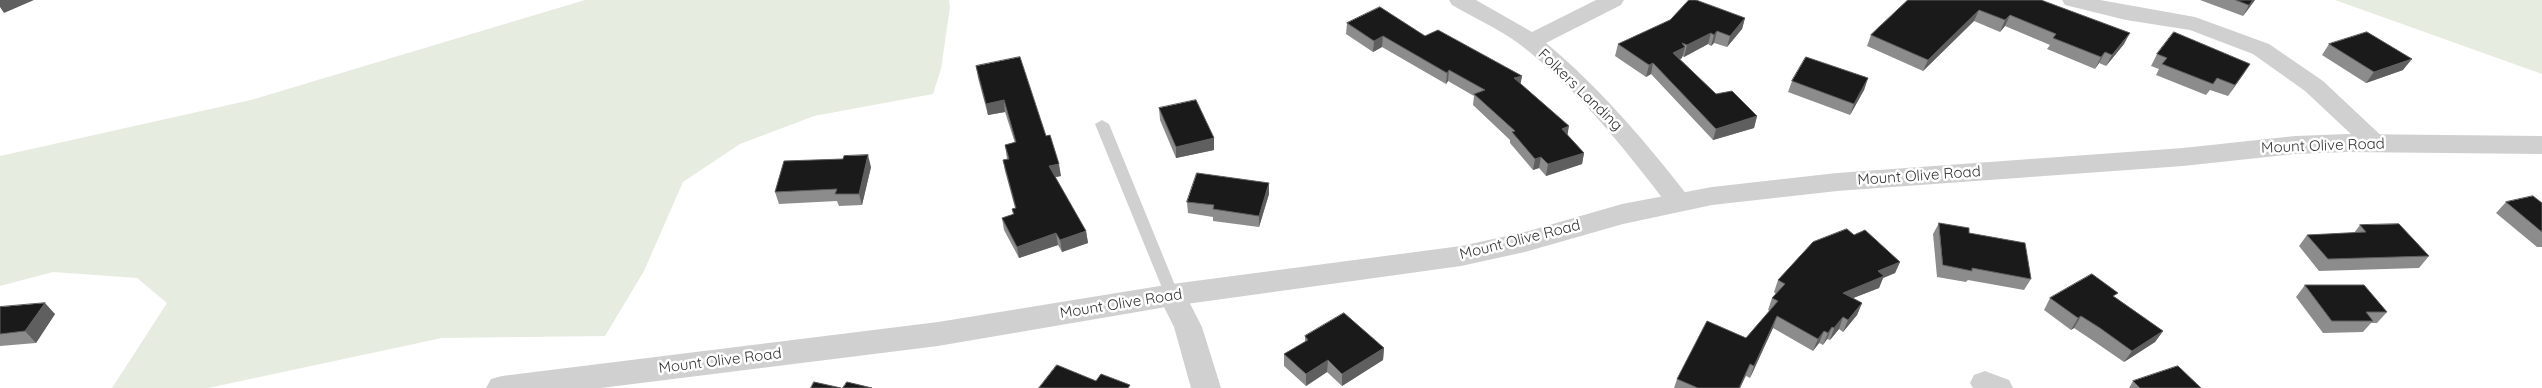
<!DOCTYPE html>
<style>
body{margin:0}
canvas{display:block;background:#fff}
</style>
<canvas width="2542" height="388"></canvas>
<script>
const c = document.querySelector('canvas').getContext('2d');
c.lineJoin = 'round';
function fillPath(path, color) { c.fillStyle = color; c.fill(path, 'evenodd'); }
function trace(path, color, width, dash) { c.strokeStyle = color; c.lineWidth = width; c.lineCap = dash ? 'butt' : 'round'; c.setLineDash(dash || []); c.stroke(path); }
function label(font, color, halo, rows, align = 'center') {
  c.font = font + ' Quicksand,sans-serif'; c.lineWidth = 5; c.setLineDash([]); c.textBaseline = 'middle'; c.strokeStyle = halo; c.fillStyle = color; for (const [text, x, y, turn = 0] of rows) {
    c.save(); c.translate(x, y); c.rotate((+turn || 0) * Math.PI / 180); c.textAlign = isNaN(turn) ? turn : align; if (halo) c.strokeText(text, 0, 0); c.fillText(text, 0, 0); c.restore();
  }
}
fillPath(new Path2D(`
 M585 0H949L950 7 941 69 933 94 814 116 740 144 683 182 644 271 605 336 442 338 208 388H112L167 303 137 278 53 272 0 286V156L251 100Z
 M2335 0H2542V74Z`), '#e6ecdf');
fillPath(new Path2D(`
 M1102 120 1109 124 1179 295 1177 299H1167L1165 295 1095 124Z`), '#d0d0d0');
fillPath(new Path2D(`
 M1449 0H1476L1532 32 1596 0H1624L1621 5 1546 43C1600 88 1645 141 1688 196L1692 202 1688 208 1679 211 1670 208C1625 149 1577 88 1518 43 1497 28 1474 18 1452 5Z
 M2062 0H2100L2195 17 2269 44 2323 81 2389 143 2385 149 2376 151 2367 149 2305 91 2253 54 2190 30 2126 20 2065 5Z
 M1172 285 1182 288 1202 327 1221 388H1191L1174 327 1158 295 1162 288Z
 M1985 371 2009 380 2013 388H1973L1970 383 1974 375Z`), '#d0d0d0');
fillPath(new Path2D(`
 M2348 134 2542 136V154L2348 152 2295 154 2183 166 1837 191 1712 205 1623 224 1525 252 1461 266 1172 306 938 346 601 388H486L491 379 502 376 938 322 1172 284 1461 246 1525 232 1622 204 1712 187 1837 173 2183 148 2295 136Z`), '#d0d0d0');
fillPath(new Path2D(`
 M1908 0H2041L2124 44 2106 66 2099 63 2095 69 2047 49 2050 45 2005 26 2000 32 1974 21 1923 71 1867 46 1871 35Z
 M2200 0H2255L2243 16Z
 M1745 18 1742 29 1727 47 1714 43 1711 46 1708 44 1684 57 1682 56V58L1680 59 1716 94 1757 116 1754 128 1713 140 1651 74 1646 77 1615 56 1618 44Z
 M1347 23 1425 36 1522 76 1520 84 1584 153 1582 164 1546 176 1539 168 1533 170 1510 143V140L1473 105 1474 96 1448 81 1446 84 1382 47 1373 52 1346 34Z
 M2329 44 2403 70 2366 83 2322 55Z
 M2157 54 2250 64 2228 96 2210 90 2206 95 2156 75 2159 69 2151 66Z
 M976 66 1046 136 1061 176 1055 177 1086 231 1088 243 1062 252 1058 245 1019 258 1004 230 1002 218 1013 215 1012 209 1015 208 1005 171 1003 160 1007 159 1005 145 1015 143 1005 112 988 115 978 78Z
 M1868 78 1864 90 1850 115 1788 92 1792 81Z
 M1159 108 1214 138V150L1176 158 1160 120Z
 M871 167 862 205 839 206 837 201 779 204 775 192Z
 M1269 194 1259 227 1213 221V217L1188 213 1187 202Z
 M2506 202 2542 203V247H2537L2496 213Z
 M1939 223 1969 233 2031 279 2024 290 1968 280 1966 282 1937 277 1933 234Z
 M2360 225 2429 256 2419 268 2319 271 2299 246 2307 235 2354 233Z
 M1854 235 1900 262 1895 273 1883 278 1879 288 1853 298 1862 303 1857 315 1843 332 1839 329 1830 340 1827 339 1823 345 1819 343 1813 351 1773 328 1750 378 1746 376 1740 388H1674L1677 379 1746 338 1770 311 1768 310 1772 298 1776 294 1774 292 1778 280Z
 M2305 285 2387 312 2377 323H2371L2363 332 2323 333 2296 297Z
 M2115 297 2163 331 2155 342 2124 362 2092 340 2074 328 2071 330 2044 310 2050 298Z
 M0 307 55 314 36 343 0 346Z
 M1305 336 1384 348 1383 360 1342 386 1327 372 1306 386 1284 366V354L1305 342Z
 M2133 381 2201 388H2129Z`), '#8c8c8c');
fillPath(new Path2D(`
 M0 0H34L4 13 0 7Z
 M2253 0H2255L2243 16 2249 5Z
 M1979 10 1974 21 1923 71 1928 60Z
 M2010 15 2005 26 2000 32 2005 20Z
 M1745 18 1742 29 1727 47 1730 36Z
 M1717 31 1714 43 1711 46 1714 35Z
 M1711 33 1708 44 1684 57 1687 45Z
 M2130 33 2124 44 2106 66 2112 55Z
 M1383 36 1382 47 1373 52 1374 41Z
 M1685 47 1682 58 1670 64 1673 53Z
 M2105 52 2099 63 2095 69 2101 57Z
 M2412 59 2403 70 2366 83 2374 72Z
 M1653 63 1651 74 1646 77 1649 65Z
 M2250 64 2243 75 2228 96 2235 85Z
 M1449 70 1448 81 1446 84 1447 73Z
 M1522 76 1520 87 1514 78Z
 M1868 78 1864 90 1850 115 1854 104Z
 M1004 100 1005 112 988 115 986 104Z
 M1757 116 1754 128 1713 140 1716 129Z
 M1569 126 1567 138 1562 129Z
 M1214 138V150L1176 158V147Z
 M1584 153 1582 164 1546 176 1548 164Z
 M868 155 871 167 862 205 859 194Z
 M1541 157 1539 168 1533 170 1535 159Z
 M1059 164 1061 176 1051 178 1049 166Z
 M1269 183V194L1259 227V216Z
 M1086 231 1088 243 1062 252 1060 240Z
 M1056 233 1058 245 1019 258 1017 247Z
 M1900 262 1895 273 1883 278 1879 288 1838 304 1843 293 1878 271Z
 M45 303 55 314 36 343 25 331Z
 M1862 303 1857 315 1843 332 1848 320Z
 M1777 316 1773 328 1750 378 1754 366Z
 M2081 316 2074 328 2071 330 2078 318Z
 M1843 317 1839 329 1830 340 1834 328Z
 M1832 327 1827 339 1823 345 1828 333Z
 M1824 331 1819 343 1813 351 1818 339Z
 M2163 331 2155 342 2124 362 2132 351Z
 M1384 348 1383 360 1342 386V374Z
 M1328 360 1327 372 1306 386V374Z
 M1750 364 1740 388H1739Z`), '#5f5f5f');
const building = new Path2D(`
 M1689 0H1696L1745 18 1730 36 1717 31 1714 35 1711 33 1687 45 1682 43 1685 47 1673 53 1716 94 1732 91 1757 116 1716 129 1653 63 1649 65 1618 44 1670 20Z
 M1908 0H2041L2130 33 2112 55 2105 52 2101 57 2053 38 2056 34 2010 15 2005 20 1979 10 1928 60 1871 35Z
 M2236 0H2253L2249 5Z
 M1380 7 1425 36 1438 30 1522 76 1514 78 1569 126 1562 129 1584 153 1548 164 1541 157 1535 159 1512 132 1515 131 1474 94 1485 90 1449 70 1447 73 1383 36 1374 41 1347 23Z
 M2174 32 2250 64 2235 85 2217 78 2213 84 2162 64 2167 58 2157 54Z
 M2367 32 2412 59 2374 72 2329 44Z
 M1020 57 1046 136 1050 135 1059 164 1049 166 1086 231 1060 240 1056 233 1017 247 1002 218 1014 214 1012 209 1016 208 1003 160 1009 159 1005 145 1016 142 1004 100 986 104 976 66Z
 M1806 57 1868 78 1854 104 1792 81Z
 M1196 100 1214 138 1176 147 1159 108Z
 M868 155 859 194H835L837 189 775 192 784 161 843 159 844 156Z
 M1197 173 1269 183 1259 216 1213 209 1214 205 1187 202Z
 M2533 196 2542 203V232L2506 202Z
 M1939 223 1969 228V233L2025 243 2031 279 1972 268V271L1943 265Z
 M2399 224 2429 256 2328 259 2307 235 2366 232 2360 225Z
 M1847 229 1854 235 1865 230 1900 262 1878 271 1884 276 1843 293 1862 303 1848 320 1843 317 1834 328 1832 327 1828 333 1824 331 1818 339 1777 316 1754 366 1750 364 1739 388H1698L1677 379 1707 321 1746 338 1778 301 1772 298 1785 284 1778 280 1813 242Z
 M2092 274 2118 293 2113 296 2163 331 2132 351 2100 328 2081 316 2078 318 2050 298Z
 M2305 285H2364L2387 312H2366L2373 321H2332Z
 M45 303 25 331 0 334V307Z
 M1344 313 1384 348 1342 374 1328 360 1306 374 1284 354 1308 340 1305 336Z
 M1057 365 1096 381 1101 374 1130 385 1128 388H1039Z
 M2178 366 2201 388H2140L2133 381Z
 M814 382 841 388H811Z
 M847 382 872 388H843Z`);
fillPath(building, '#1a1a1a');
trace(building, '#5f5f5f', 1);
label('15px', '#333', '#fff', [
 ["Folkers Landing",1580,90,44],
 ["Mount Olive Road",2323,146,-2],
 ["Mount Olive Road",1919,176,-4],
 ["Mount Olive Road",1520,240,-14],
 ["Mount Olive Road",1121,304,-9],
 ["Mount Olive Road",720,361,-7]
]);
</script>
